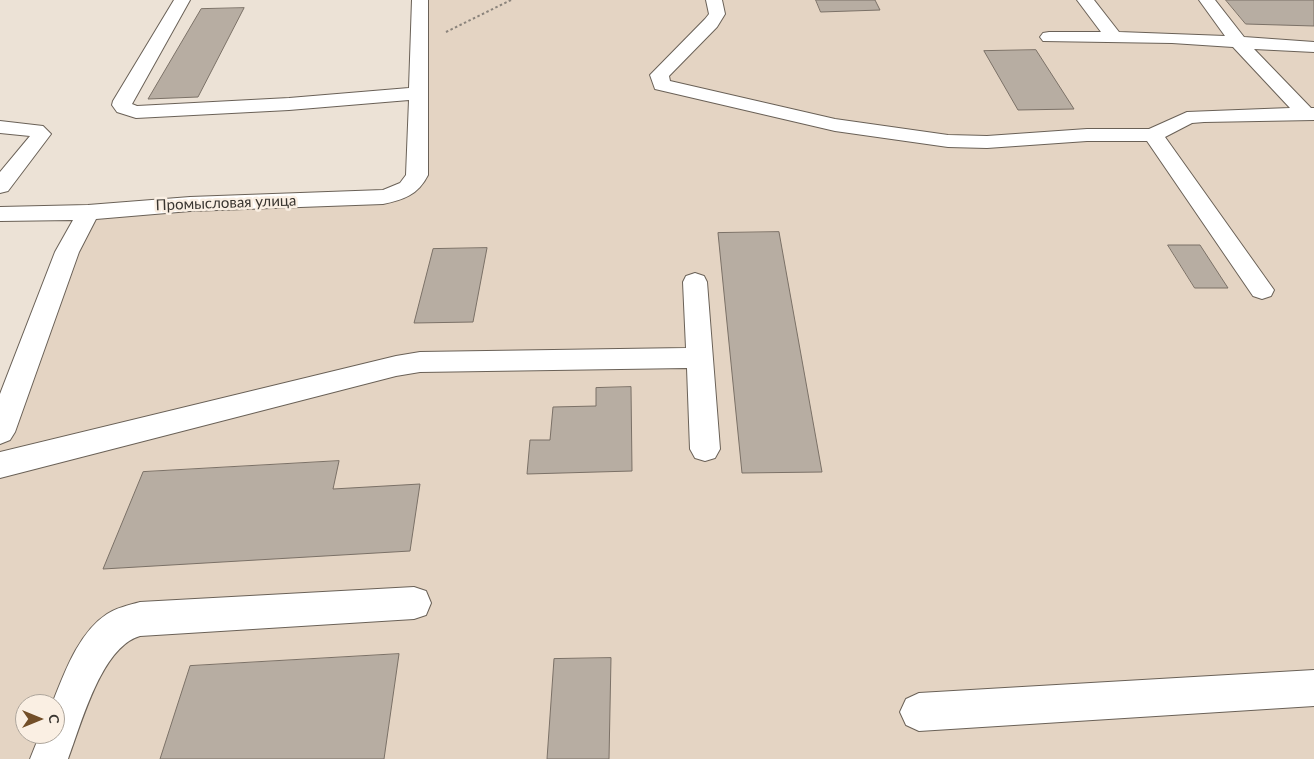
<!DOCTYPE html>
<meta charset="utf-8">
<style>
body{margin:0}
#map{position:relative;width:1314px;height:759px;overflow:hidden;background:#ece2d6;font-family:Lato,sans-serif}
canvas{display:block}
.north{position:absolute;left:15px;top:694px;width:50px;height:50px;box-sizing:border-box;background:#faefe3;border:1px solid #ada59b;border-radius:50%;rotate:90deg;font-size:14px;font-weight:700;line-height:20px;text-align:center;color:#393530}
.north::after{content:'';display:block;margin:auto;width:18px;height:22px;background:#734f29;clip-path:polygon(50% 0,100% 100%,50% 72%,0 100%)}
</style>
<div id="map">
<canvas width="1314" height="759"></canvas>
<div class="north">С</div>
</div>
<script>
const c = document.querySelector('canvas').getContext('2d');
c.lineJoin = 'round';
function fillPath(path, color) { c.fillStyle = color; c.fill(path, 'evenodd'); }
function trace(path, color, width, dash) { c.strokeStyle = color; c.lineWidth = width; c.lineCap = dash ? 'butt' : 'round'; c.setLineDash(dash || []); c.stroke(path); }
function label(font, color, halo, rows, align = 'center') {
  c.font = font + ' Lato,sans-serif'; c.lineWidth = 5; c.setLineDash([]); c.textBaseline = 'middle'; c.strokeStyle = halo; c.fillStyle = color; for (const [text, x, y, turn = 0] of rows) {
    c.save(); c.translate(x, y); c.rotate((+turn || 0) * Math.PI / 180); c.textAlign = isNaN(turn) ? turn : align; if (halo) c.strokeText(text, 0, 0); c.fillText(text, 0, 0); c.restore();
  }
}
fillPath(new Path2D(`
 M420 0H1314V759H0V432L88 212 383 197 414 183ZM25 704H55V734H25Z`), '#e4d4c3');
const building = new Path2D(`
 M816 0H875L880 10 821 12Z
 M1226 0H1314V26L1246 24Z
 M244 8 198 97 148 99 201 9Z
 M1036 50 1074 109 1018 110 984 51Z
 M779 232 822 472 742 473 718 233Z
 M1168 245H1200L1228 288H1195Z
 M487 248 473 322 414 323 433 249Z
 M631 387 632 471 527 474 530 440H550L553 407 596 406V388Z
 M339 461 333 489 420 484 410 551 103 569 143 472Z
 M399 654 384 759H160L190 666Z
 M611 658 609 759H547L554 659Z`);
fillPath(building, '#b7ada2');
trace(building, '#7b7167', 1);
const minor = new Path2D(`
 M174 0H190L132 104 137 106 289 98 409 88 412 0H428V175C418 195 403 200 383 204L190 211 96 219 79 252 15 432 10 440 0 444V394L55 252 73 220 0 221V207L88 205 190 197 383 190 400 183 406 175 409 100 289 110 136 118 117 112 112 105 113 101Z
 M706 0H722L725 14 717 27 669 76 670 81 835 119 948 135 987 136 1087 129H1149L1187 112 1290 108 1233 47 1172 43 1043 41 1040 37 1043 33 1049 32H1101L1077 0H1094L1119 32 1225 36 1199 0H1215L1244 37 1314 42V52L1254 49 1311 108H1314V120L1204 122 1192 123 1165 137 1274 290 1271 296 1262 299 1253 296 1147 141H1087L987 148 948 147 835 131 655 89 650 75 705 19 709 14Z
 M0 121 43 126 51 134 8 191 0 193V172L30 136 0 133Z
 M695 273 704 276 707 282 720 449 715 458 705 461 695 458 690 449 687 368 420 372 396 376 0 478V452L396 356 420 352 686 348 683 282 686 276Z
 M414 587 426 591 431 603 426 615 414 619 140 636C101 647 81 725 68 759H30L40 734H55V704H52C64 674 78 633 107 614 116 608 129 605 140 602Z
 M1314 670V706L919 731 906 725 900 712 906 699 919 693Z`);
trace(minor, '#6a6157', 2);
trace(new Path2D(`
 M446 32 511 0`), '#8b847c', 2, [2.5, 2.5]);
fillPath(minor, '#fff');
label('15px', '#393530', '#faefe3', [
 ["Промысловая улица",226,203,-2]
]);
</script>
